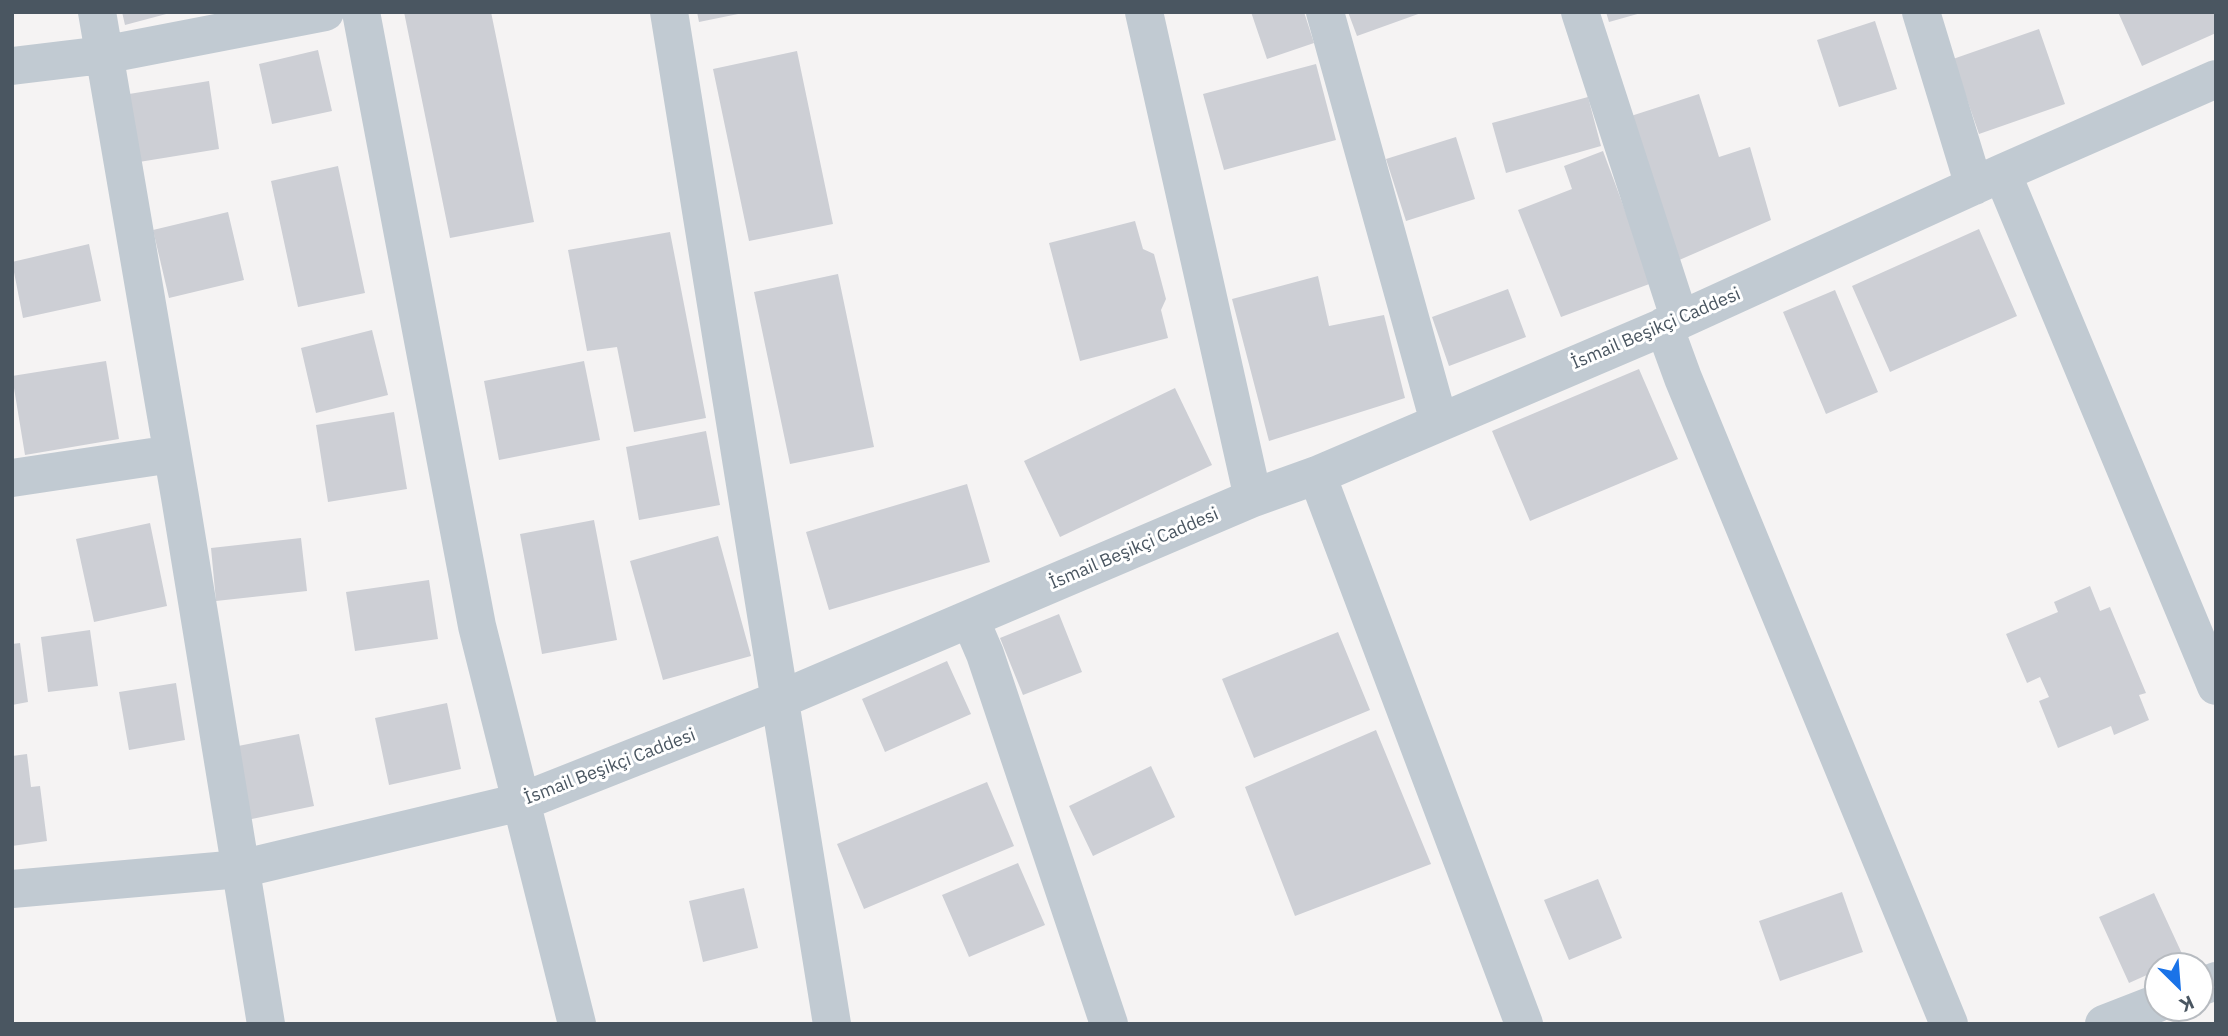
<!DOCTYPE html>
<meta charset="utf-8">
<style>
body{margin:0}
#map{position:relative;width:2228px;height:1036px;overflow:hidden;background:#f5f3f3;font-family:"IBM Plex Sans",sans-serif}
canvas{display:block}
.frame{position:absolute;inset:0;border:14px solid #4a5661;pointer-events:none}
.north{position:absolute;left:2144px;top:952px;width:70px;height:70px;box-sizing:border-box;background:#fff;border:2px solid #b7bbc0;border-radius:50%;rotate:155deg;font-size:19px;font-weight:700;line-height:28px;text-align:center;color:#4a5661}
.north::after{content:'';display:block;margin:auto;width:24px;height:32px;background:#1a73e8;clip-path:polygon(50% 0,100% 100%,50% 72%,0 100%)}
</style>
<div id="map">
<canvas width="2228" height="1036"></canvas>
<div class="frame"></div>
<div class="north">K</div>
</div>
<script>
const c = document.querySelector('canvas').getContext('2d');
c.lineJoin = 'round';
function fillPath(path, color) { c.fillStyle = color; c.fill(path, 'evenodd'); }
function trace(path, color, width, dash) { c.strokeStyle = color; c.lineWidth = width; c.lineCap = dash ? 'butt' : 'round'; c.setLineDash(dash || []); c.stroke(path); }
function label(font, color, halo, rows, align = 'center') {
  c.font = font + ' "IBM Plex Sans",sans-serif'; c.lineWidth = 6; c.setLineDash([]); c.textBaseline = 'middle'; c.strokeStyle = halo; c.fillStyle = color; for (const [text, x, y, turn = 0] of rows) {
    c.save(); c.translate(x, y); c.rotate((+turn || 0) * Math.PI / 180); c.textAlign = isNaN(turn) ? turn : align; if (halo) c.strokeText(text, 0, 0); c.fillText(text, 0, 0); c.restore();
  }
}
fillPath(new Path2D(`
 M122 12H170V13L125 25Z
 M404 12H491L534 222 450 238Z
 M697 12H743V13L699 22Z
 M1251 12H1304L1314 43 1267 59Z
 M1348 12H1421V13L1357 36Z
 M1606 12H1640L1641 13 1609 22Z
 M2118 12H2216V33L2142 66Z
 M1875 21 1897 89 1839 107 1817 40Z
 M2039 29 2065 104 1979 134 1953 59Z
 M318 50 332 111 272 124 259 64Z
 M797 51 833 224 749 241 713 69Z
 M1316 64 1336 140 1224 170 1203 94Z
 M209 81 219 149 139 162 129 94Z
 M1699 94 1719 157 1750 147 1771 220 1677 261 1631 116Z
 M1588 97 1601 146 1506 173 1492 123Z
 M1456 137 1475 199 1406 221 1386 159Z
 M1603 151 1652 283 1561 317 1518 210 1572 189 1564 166Z
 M338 166 365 293 298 307 271 181Z
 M228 212 244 280 169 298 153 230Z
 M1135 221 1143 249 1154 254 1166 299 1161 310 1168 338 1080 361 1049 243Z
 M1979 229 2017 316 1890 372 1852 286Z
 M670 232 706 418 634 432 617 347 587 351 568 250Z
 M89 244 101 301 23 318 12 262Z
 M838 274 874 447 790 464 754 292Z
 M1318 276 1329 326 1384 315 1405 398 1269 441 1232 299Z
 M1508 289 1526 337 1449 366 1432 317Z
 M1835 290 1878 392 1826 414 1783 312Z
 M372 330 388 395 316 413 301 348Z
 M106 361 119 439 25 455 12 376Z
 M584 361 600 440 499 460 484 381Z
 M1639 369 1678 459 1530 521 1492 431Z
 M1175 388 1212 465 1060 537 1024 461Z
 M394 412 407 489 328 502 316 425Z
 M706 431 720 505 639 520 626 447Z
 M967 484 990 562 829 610 806 532Z
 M594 520 617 640 542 654 520 534Z
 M150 523 167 606 94 622 76 539Z
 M718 536 751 656 663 680 630 561Z
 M301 538 307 591 216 601 211 548Z
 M429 580 438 639 355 651 346 592Z
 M2090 586 2100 611 2110 607 2146 693 2139 695 2149 720 2114 735 2111 726 2058 748 2039 701 2049 697 2040 677 2027 683 2006 634 2058 612 2054 602Z
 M1059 614 1082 672 1023 695 1000 638Z
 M90 630 98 686 48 692 41 637Z
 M1338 632 1370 710 1254 758 1222 679Z
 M20 643 28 702 12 705V644Z
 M947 661 971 714 885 752 862 699Z
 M176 683 185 740 129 750 119 692Z
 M447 703 461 769 389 785 375 718Z
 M1376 730 1431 864 1295 916 1245 787Z
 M299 734 314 806 247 820 233 747Z
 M27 754 31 787 40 786 47 841 12 846V756Z
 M1151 766 1175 817 1093 856 1069 806Z
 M987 782 1014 846 864 909 837 844Z
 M1018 863 1045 925 969 957 942 895Z
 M1598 879 1622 938 1569 960 1544 900Z
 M744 888 758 948 703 962 689 901Z
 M1842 892 1863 952 1780 981 1759 921Z
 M2154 893 2184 958 2166 966H2158V970L2129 983 2099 917Z`), '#cdcfd5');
trace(new Path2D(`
 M97 12 180 497 266 1024
 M361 12 477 626 577 1024
 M669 12 832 1024
 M1144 12 1253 498
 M1325 12 1439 422
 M1580 12 1680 320
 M1921 12 1974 186
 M12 66 103 55 325 12
 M2002 173 2216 686
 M1664 326 1683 378 1949 1024
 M1317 475 1524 1024
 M12 478 172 454
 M970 619 985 654 1109 1024
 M12 889 240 869 521 802 779 700 1253 498 1317 475 1680 320 2002 173 2216 79
 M2200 987 2216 981
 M2104 1024 2158 1003`), '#c1cad2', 38);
label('18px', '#4a5661', '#fff', [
 ["İsmail Beşikçi Caddesi",1656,329,-23],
 ["İsmail Beşikçi Caddesi",1134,549,-23],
 ["İsmail Beşikçi Caddesi",610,767,-21]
]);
</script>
